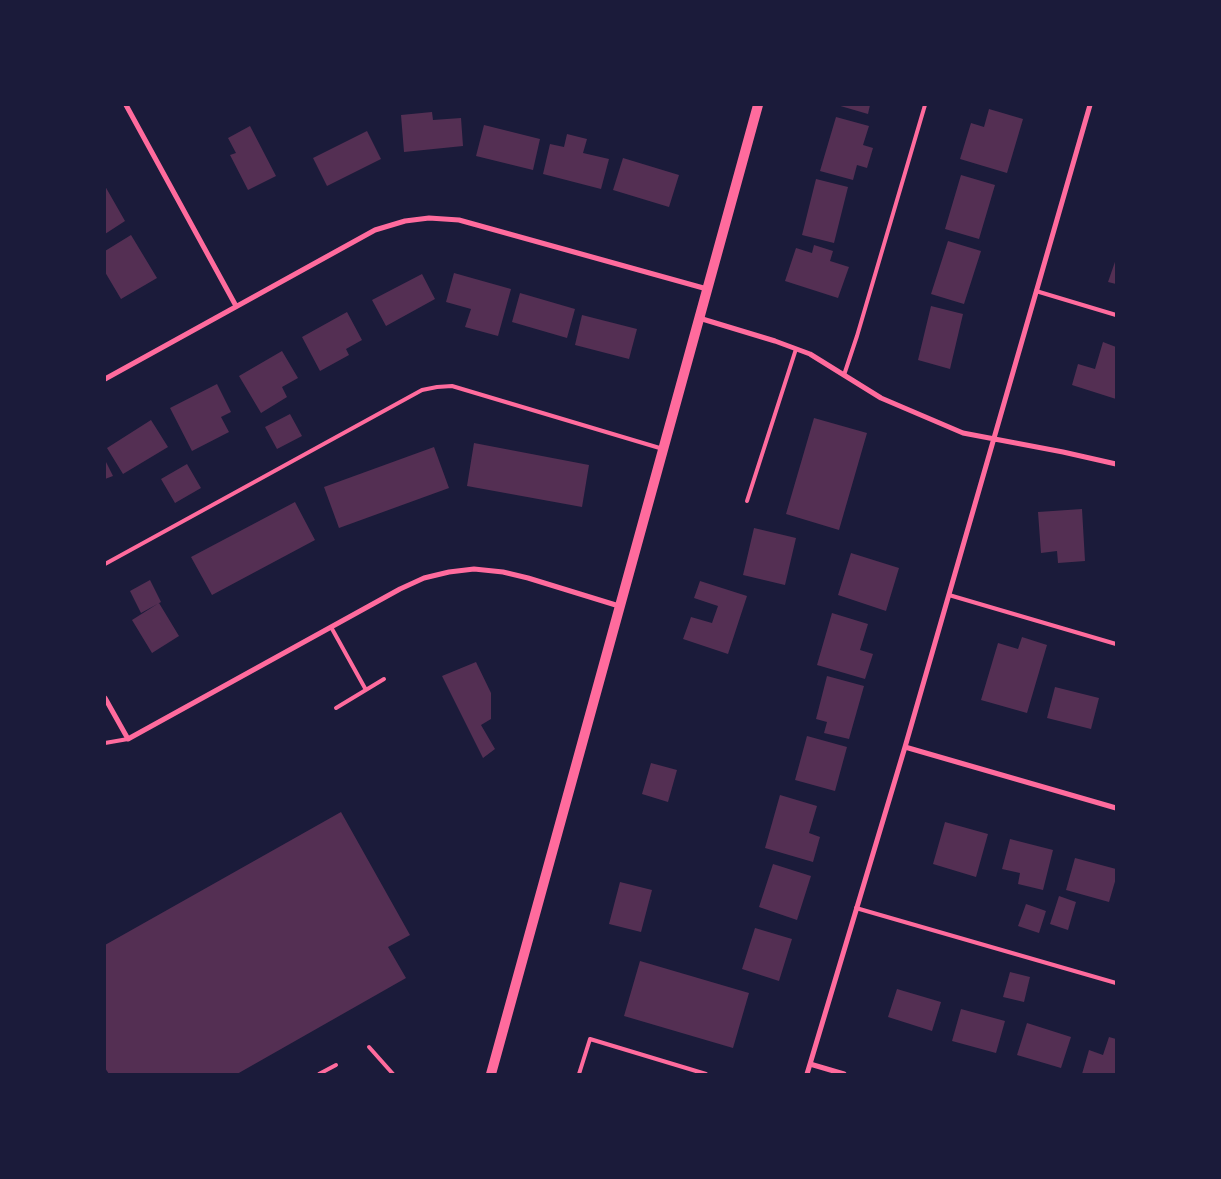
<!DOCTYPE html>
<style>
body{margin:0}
#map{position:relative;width:1221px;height:1179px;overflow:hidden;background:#1b1b3a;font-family:Rubik,sans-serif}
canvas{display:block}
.frame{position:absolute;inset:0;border:106px solid #1b1b3a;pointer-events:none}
</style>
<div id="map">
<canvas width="1221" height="1179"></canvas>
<div class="frame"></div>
</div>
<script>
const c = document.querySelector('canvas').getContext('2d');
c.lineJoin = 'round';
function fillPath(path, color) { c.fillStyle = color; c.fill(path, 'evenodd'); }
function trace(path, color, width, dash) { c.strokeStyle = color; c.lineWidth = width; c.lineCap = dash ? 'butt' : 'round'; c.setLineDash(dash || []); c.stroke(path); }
fillPath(new Path2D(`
 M837 105H870L868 114Z
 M989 109 1023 119 1007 173 960 159 971 123 984 127Z
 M432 112 433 120 461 118 463 146 404 152 401 115Z
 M836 117 869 126 863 145 873 148 867 168 857 165 853 180 820 171Z
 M484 125 540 139 533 170 476 156Z
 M250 126 276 176 248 190 230 155 236 153 228 138Z
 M367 131 381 159 327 186 313 158Z
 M567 134 587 139 583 153 609 159 601 189 543 174 550 144 564 147Z
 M623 158 679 175 669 207 613 190Z
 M961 175 995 185 979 239 945 229Z
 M816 179 848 187 834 243 802 235Z
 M105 186 125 221 105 234Z
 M131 235 157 278 121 299 105 272V251Z
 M948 241 981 251 964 304 931 294Z
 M814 245 833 251 830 261 849 267 838 298 785 281 796 248 812 253Z
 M1116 259V284L1108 282Z
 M454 273 511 289 498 336 465 327 471 309 446 302Z
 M422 274 435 299 386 326 372 300Z
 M520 293 575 309 567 338 512 322Z
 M931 306 963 314 950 369 918 360Z
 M347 312 362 340 346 349 349 355 320 371 302 337Z
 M582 315 637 329 629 359 575 345Z
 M1103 342 1116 347V399L1072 385 1078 364 1095 369Z
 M282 351 298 378 282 387 287 397 261 413 239 376Z
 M217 384 231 412 221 417 229 432 192 451 170 408Z
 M290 414 302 436 277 449 265 427Z
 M814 418 867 433 839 530 786 514Z
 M151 420 168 447 123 474 107 448Z
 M474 443 589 465 582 507 467 486Z
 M434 447 449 488 339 528 324 487Z
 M105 460 113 476 105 479Z
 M187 464 201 488 175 503 161 479Z
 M295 502 315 540 212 595 191 557Z
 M1082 509 1085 561 1058 563 1057 551 1041 553 1038 512Z
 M754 528 796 538 785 585 743 575Z
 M851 553 899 568 886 611 838 595Z
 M150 580 161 602 141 613 130 591Z
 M700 581 747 596 728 654 683 639 691 617 712 623 718 606 694 598Z
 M159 603 179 636 152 653 132 620Z
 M832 613 868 624 860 650 873 654 865 679 817 665Z
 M1022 637 1047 645 1027 713 981 700 998 643 1018 649Z
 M476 662 491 693V719L481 725 495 749 483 758 442 676Z
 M827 676 864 686 849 739 824 733 827 722 816 719Z
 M1055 687 1099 698 1091 729 1047 718Z
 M807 736 847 747 835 791 795 780Z
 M651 763 677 770 668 802 642 794Z
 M780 795 817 806 809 833 820 837 813 862 765 848Z
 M341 812 410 935 388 947 406 978 237 1074H109L105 1068V945Z
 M945 822 988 834 976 877 933 864Z
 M1010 839 1053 850 1043 890 1018 884 1020 873 1002 869Z
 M1075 858 1116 869V878L1109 902 1066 890Z
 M773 864 811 876 797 920 759 907Z
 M620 882 652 890 641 932 609 924Z
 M1059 896 1076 902 1068 930 1050 924Z
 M1026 904 1046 911 1039 933 1018 926Z
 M755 928 792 939 779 981 742 969Z
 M640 961 749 993 733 1048 624 1016Z
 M1010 972 1030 977 1024 1002 1003 997Z
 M897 989 941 1002 932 1031 888 1017Z
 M961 1009 1005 1021 996 1053 952 1041Z
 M1027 1023 1071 1037 1061 1068 1017 1055Z
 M1109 1037 1116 1039V1074H1082L1089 1050 1103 1055Z`), '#542f53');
trace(new Path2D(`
 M1036 291 1116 315
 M844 375 857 336 925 105
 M747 501 796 349
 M105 564 422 390 437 387 452 386 663 449
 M949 595 1116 644
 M331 627 366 690
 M336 708 384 679
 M105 743 128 739
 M856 908 1116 983
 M369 1047 393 1074
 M319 1074 336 1065
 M579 1074 590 1039 706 1074`), '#ff6b9d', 4);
trace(new Path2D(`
 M126 105 236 306
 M699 318 775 341 810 354 881 398 963 433 1063 452 1116 464
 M105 379 375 230 405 221 429 218 459 220 707 289
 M105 698 128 739 400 589 424 578 449 572 474 569 503 572 528 578 619 606
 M905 747 1116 808
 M810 1064 844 1074
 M807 1074 905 747 1090 105`), '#ff6b9d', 5);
trace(new Path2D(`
 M491 1074 758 105`), '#ff6b9d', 10);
</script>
